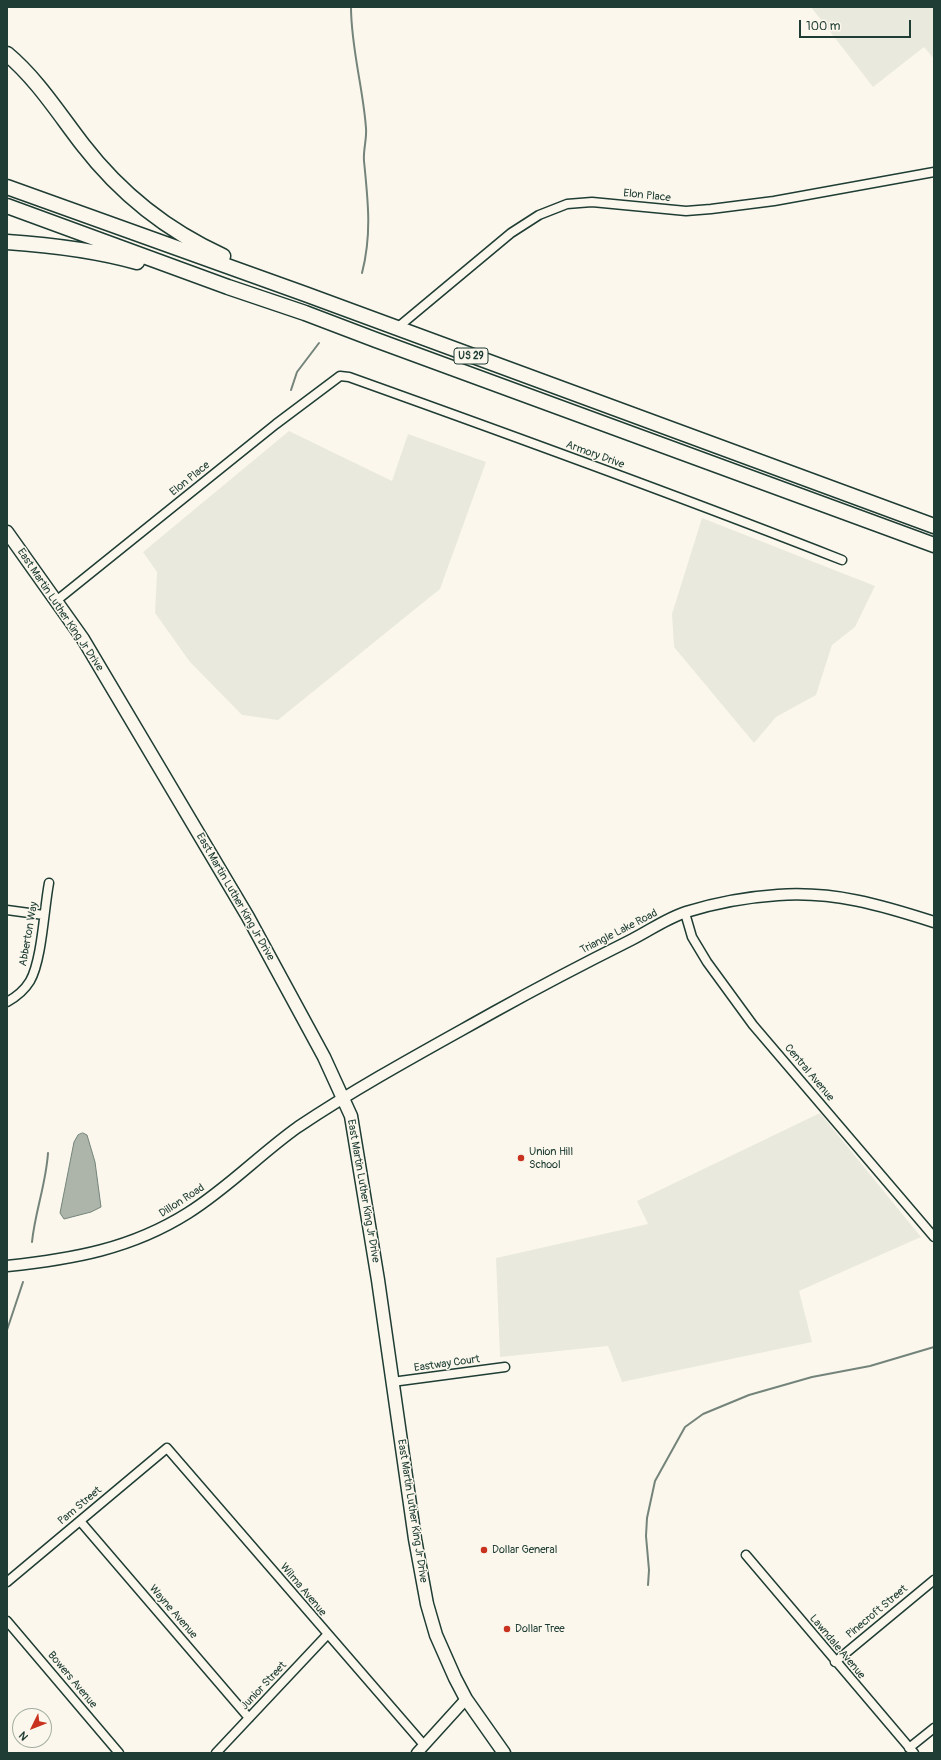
<!DOCTYPE html>
<style>
body{margin:0}
#map{position:relative;width:941px;height:1760px;overflow:hidden;background:#fbf7ec;font-family:Pangolin,sans-serif}
canvas{display:block}
.frame{position:absolute;inset:0;border:8px solid #1f3d34;pointer-events:none}
.north{position:absolute;left:12px;top:1708px;width:40px;height:40px;box-sizing:border-box;background:#fbf7ec;border:1px solid #a3ada2;border-radius:50%;rotate:227deg;font-size:11px;font-weight:700;line-height:16px;text-align:center;color:#1f3d34}
.north::after{content:'';display:block;margin:auto;width:14px;height:18px;background:#c8321e;clip-path:polygon(50% 0,100% 100%,50% 72%,0 100%)}
.scale{position:absolute;left:799px;top:20px;width:112px;height:18px;box-sizing:border-box;border:2px solid #1f3d34;border-top:0;padding-left:5px;font-size:12px;line-height:14px;white-space:nowrap;color:#1f3d34;-webkit-text-stroke:3px #fbf7ec;paint-order:stroke}
</style>
<div id="map">
<canvas width="941" height="1760"></canvas>
<div class="frame"></div>
<div class="north">N</div>
<div class="scale">100 m</div>
</div>
<script>
const c = document.querySelector('canvas').getContext('2d');
c.lineJoin = 'round';
function fillPath(path, color) { c.fillStyle = color; c.fill(path, 'evenodd'); }
function trace(path, color, width, dash) { c.strokeStyle = color; c.lineWidth = width; c.lineCap = dash ? 'butt' : 'round'; c.setLineDash(dash || []); c.stroke(path); }
function label(font, color, halo, rows, align = 'center') {
  c.font = font + ' Pangolin,sans-serif'; c.lineWidth = 3; c.setLineDash([]); c.textBaseline = 'middle'; c.strokeStyle = halo; c.fillStyle = color; for (const [text, x, y, turn = 0] of rows) {
    c.save(); c.translate(x, y); c.rotate((+turn || 0) * Math.PI / 180); c.textAlign = isNaN(turn) ? turn : align; if (halo) c.strokeText(text, 0, 0); c.fillText(text, 0, 0); c.restore();
  }
}
fillPath(new Path2D(`
 M811 7H934V59L924 47 873 87Z
 M289 431 392 481 408 434 486 462 440 589 278 720 242 715 190 662 155 613 157 572 143 552Z
 M702 518 875 586 855 627 832 645 816 695 776 717 754 743 674 647 672 614Z
 M820 1113 921 1237 799 1291 812 1342 622 1382 608 1346 500 1357 496 1258 648 1224 637 1201Z`), '#eae9de');
const water = new Path2D(`
 M83 1133 87 1135 95 1162 101 1207 91 1212 64 1219 60 1213 74 1142 78 1135Z`);
fillPath(water, '#adb4aa');
trace(water, '#74847b', 1);
trace(new Path2D(`
 M351 7C351 48 363 87 366 128 367 139 363 150 364 161 368 201 372 234 362 273
 M291 390 297 372 319 343
 M32 1242C35 1212 46 1184 48 1153
 M7 1330 23 1282
 M648 1585 649 1570 646 1536 647 1518 655 1481 685 1427 703 1414 749 1395 812 1377 870 1366 934 1347`), '#74847b', 2);
const minor = new Path2D(`
 M397 328 511 233 539 215 567 204 592 202 686 211 711 209 774 201 934 172
 M56 601 276 424 340 376 349 377C514 436 679 496 842 560
 M7 910 44 915
 M685 913 692 937 707 962 753 1025 934 1237
 M7 1002C16 997 24 991 30 981 42 960 44 909 49 883
 M392 1382 505 1367
 M80 1521 249 1718
 M746 1555 914 1753
 M7 1582 167 1448 424 1745
 M7 1621 119 1753
 M835 1662 934 1580
 M909 1748 934 1728
 M216 1753 327 1635`);
const tertiary = new Path2D(`
 M7 1266C73 1259 131 1249 188 1213 228 1188 260 1154 298 1127 361 1085 428 1049 494 1012 539 987 585 963 631 940 649 931 667 918 686 912 715 903 748 897 778 895 834 891 881 905 934 922
 M417 1753 466 1699`);
const secondary = new Path2D(`
 M7 532 83 639 248 917 324 1057 351 1116 378 1280 415 1539 427 1604 436 1635 455 1678 466 1699 504 1753`);
const trunk = new Path2D(`
 M7 54C37 79 59 114 83 145 120 193 168 231 223 256
 M7 187 305 294 934 526
 M7 206 228 287 305 313 376 340 934 545
 M7 242C51 245 94 250 137 262`);
trace(minor, '#1f3d34', 11);
trace(tertiary, '#1f3d34', 13);
trace(secondary, '#1f3d34', 15);
trace(trunk, '#1f3d34', 17);
trace(minor, '#fbf7ec', 8);
trace(tertiary, '#fbf7ec', 10);
trace(secondary, '#fbf7ec', 12);
trace(trunk, '#fbf7ec', 14);
for (const [x, y, r, color] of [
 [521,1158,4,"#c8321e"],
 [484,1550,4,"#c8321e"],
 [507,1629,4,"#c8321e"]
]) { const dot = new Path2D(); dot.arc(x, y, r, 0, 2 * Math.PI); c.fillStyle = color; c.fill(dot); trace(dot, '#fbf7ec', 1.5); }
for (const [x, y, w] of [
 [471,356,34]
]) { const box = new Path2D(); box.roundRect(x - w / 2, y - 8, w, 16, 3); c.fillStyle = '#fbf7ec'; c.fill(box); trace(box, '#1f3d34', 1); }
label('bold 10px', '#1f3d34', null, [
 ["US 29",471,356]
]);
label('11px', '#1f3d34', '#fbf7ec', [
 ["Elon Place",647,196,6],
 ["Armory Drive",595,455,20],
 ["Elon Place",190,479,-39],
 ["East Martin Luther King Jr Drive",60,610,56],
 ["East Martin Luther King Jr Drive",235,897,60],
 ["Triangle Lake Road",619,932,-27],
 ["Abberton Way",29,934,-80],
 ["Central Avenue",809,1073,50],
 ["East Martin Luther King Jr Drive",363,1191,80],
 ["Dillon Road",182,1201,-33],
 ["Eastway Court",447,1364,-8],
 ["Pam Street",80,1506,-40],
 ["East Martin Luther King Jr Drive",412,1511,81],
 ["Wilma Avenue",303,1590,50],
 ["Wayne Avenue",173,1612,49],
 ["Pinecroft Street",877,1612,-40],
 ["Lawndale Avenue",837,1647,50],
 ["Bowers Avenue",72,1680,50],
 ["Junior Street",264,1686,-47]
]);
label('11px', '#1f3d34', '#fbf7ec', [
 ["Union Hill",529,1152],
 ["School",529,1165],
 ["Dollar General",492,1550],
 ["Dollar Tree",515,1629]
], 'left');
</script>
